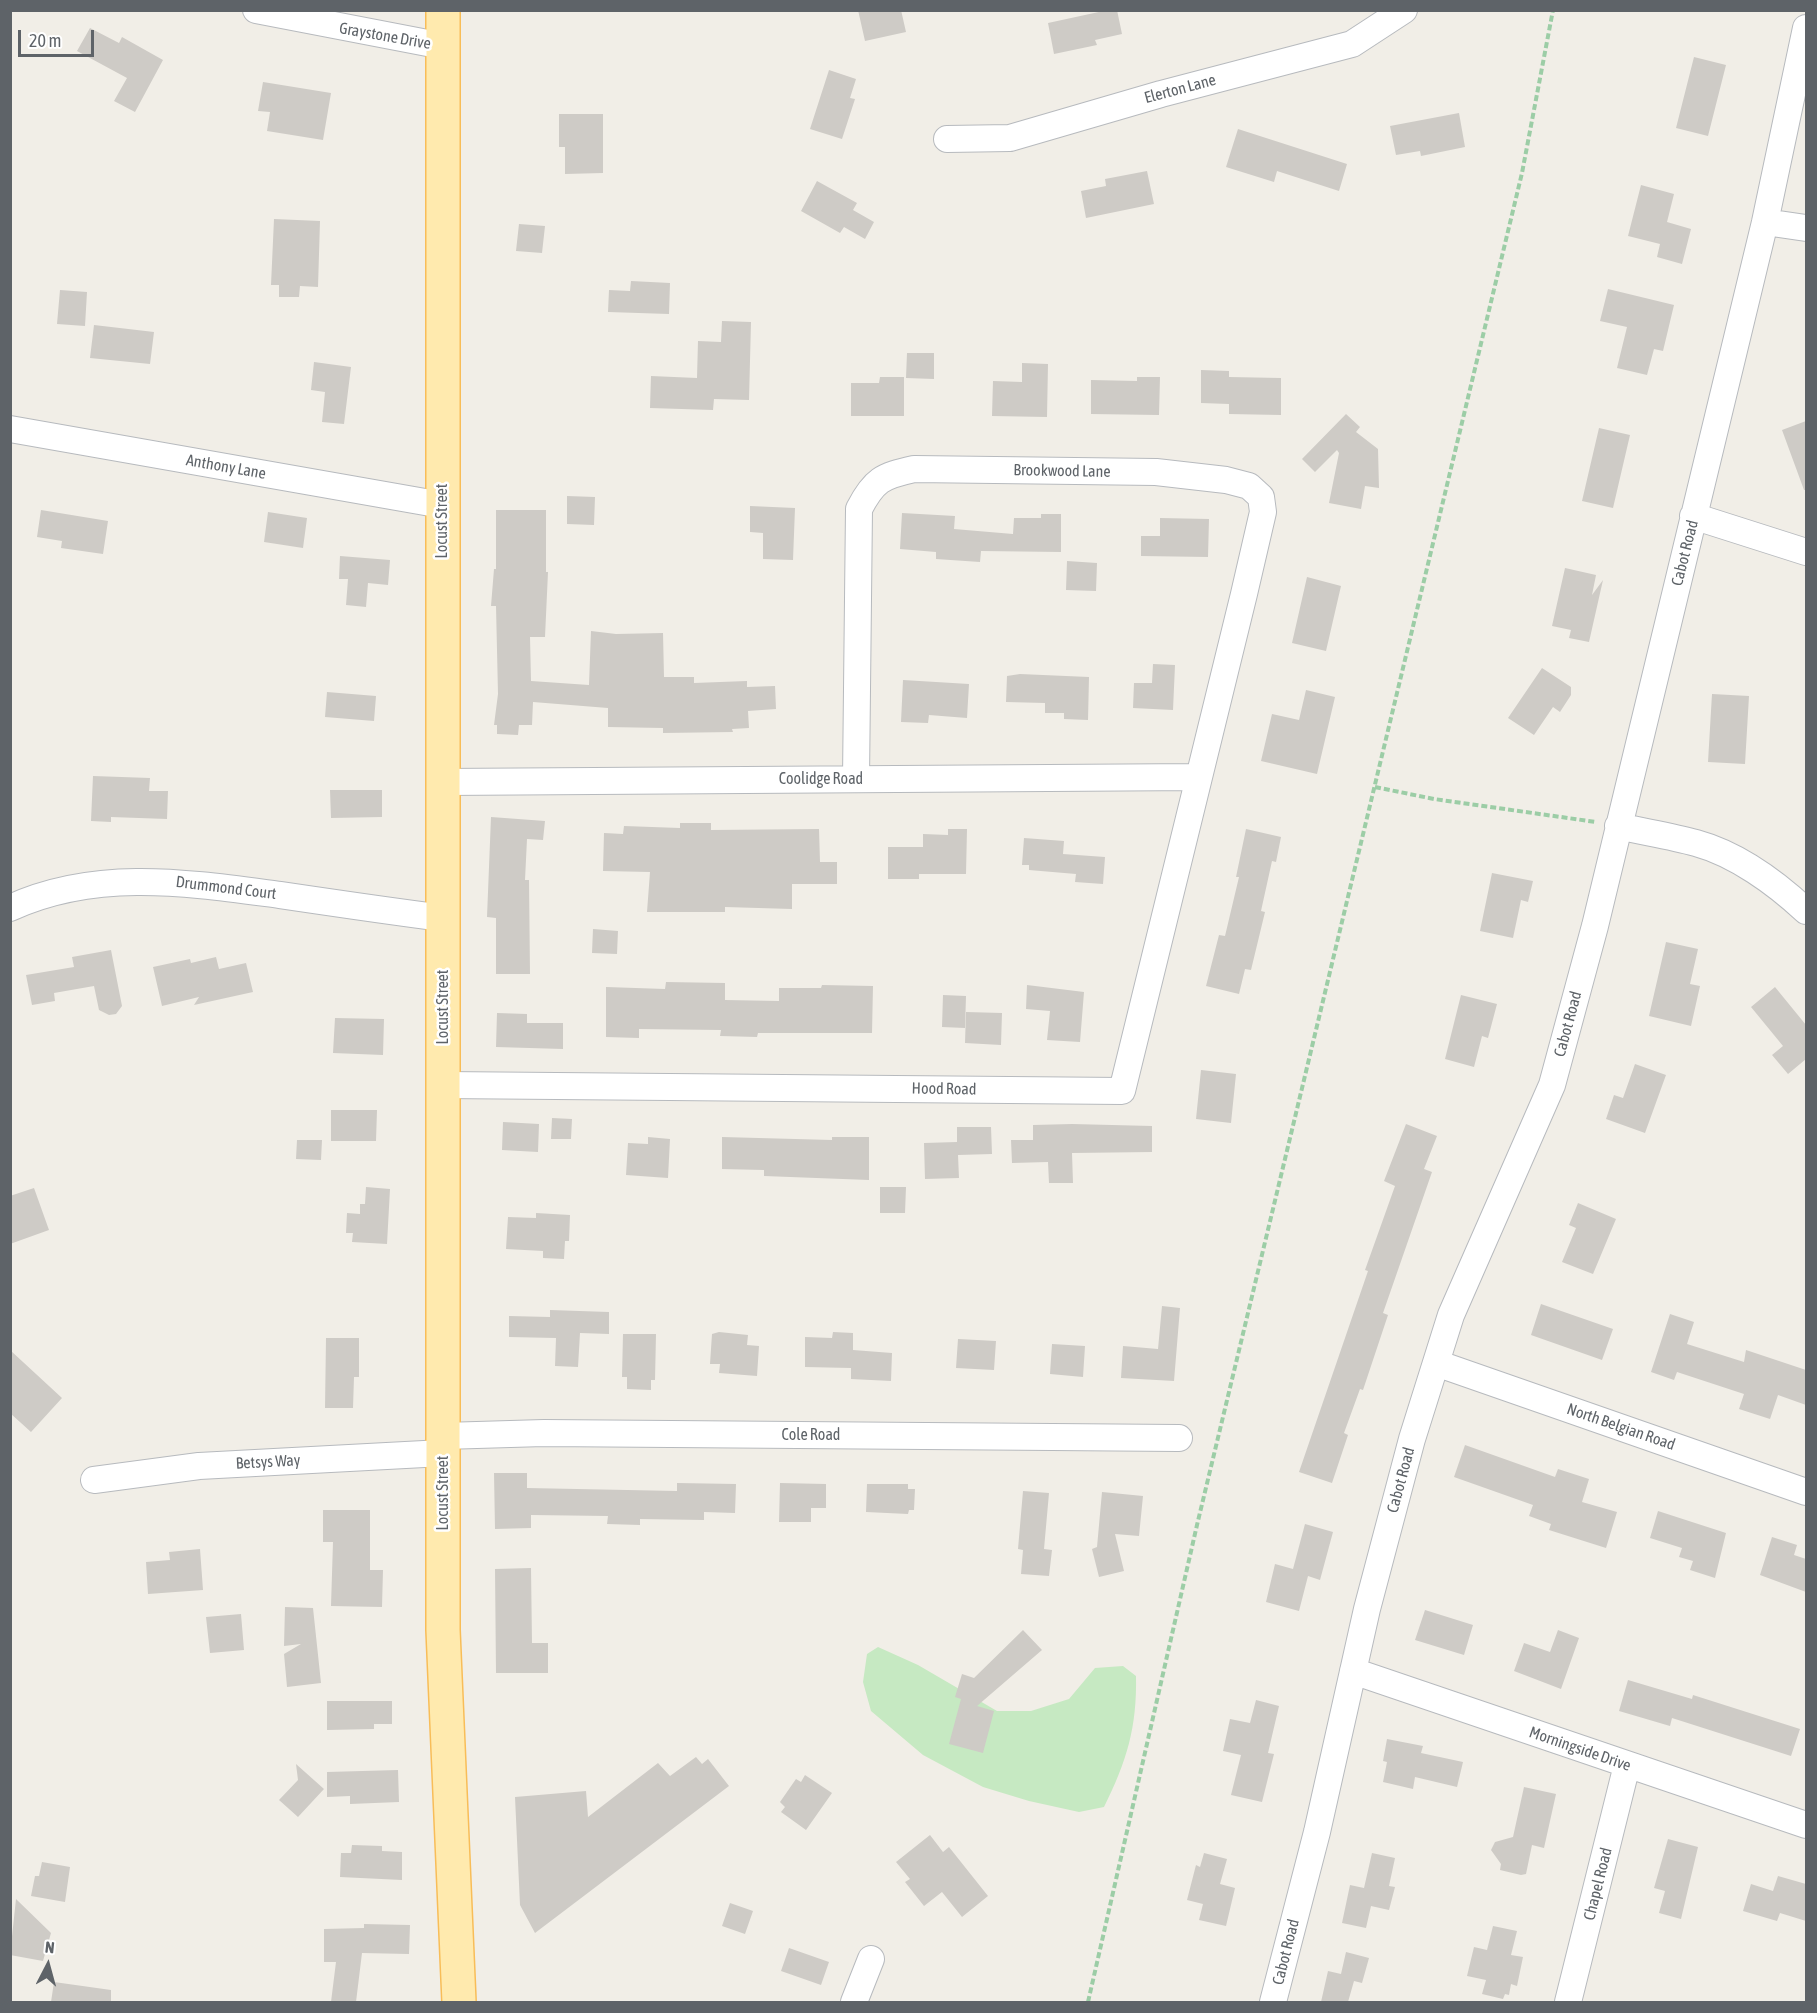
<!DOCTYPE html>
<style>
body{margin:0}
#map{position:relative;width:1817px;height:2013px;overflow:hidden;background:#f1eee7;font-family:"Asap Condensed",sans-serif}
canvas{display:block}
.frame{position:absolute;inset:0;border:12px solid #5e6368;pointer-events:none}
.north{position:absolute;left:18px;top:1935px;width:60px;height:60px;-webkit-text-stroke:4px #fff;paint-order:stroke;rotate:6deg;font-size:16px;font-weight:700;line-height:24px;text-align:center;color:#5e6368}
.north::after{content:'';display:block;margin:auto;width:21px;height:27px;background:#5e6368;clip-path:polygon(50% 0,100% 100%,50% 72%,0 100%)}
.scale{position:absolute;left:18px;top:30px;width:76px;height:27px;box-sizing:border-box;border:3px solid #5e6368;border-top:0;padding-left:8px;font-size:18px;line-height:21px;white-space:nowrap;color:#5e6368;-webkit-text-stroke:4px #fff;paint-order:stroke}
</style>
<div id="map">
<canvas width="1817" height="2013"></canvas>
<div class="frame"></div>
<div class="north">N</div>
<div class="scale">20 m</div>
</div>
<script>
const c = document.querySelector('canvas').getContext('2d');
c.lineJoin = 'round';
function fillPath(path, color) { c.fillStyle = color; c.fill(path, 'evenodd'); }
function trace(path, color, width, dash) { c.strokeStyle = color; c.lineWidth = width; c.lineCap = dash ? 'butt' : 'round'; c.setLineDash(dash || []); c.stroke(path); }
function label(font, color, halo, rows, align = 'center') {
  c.font = font + ' "Asap Condensed",sans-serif'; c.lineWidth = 5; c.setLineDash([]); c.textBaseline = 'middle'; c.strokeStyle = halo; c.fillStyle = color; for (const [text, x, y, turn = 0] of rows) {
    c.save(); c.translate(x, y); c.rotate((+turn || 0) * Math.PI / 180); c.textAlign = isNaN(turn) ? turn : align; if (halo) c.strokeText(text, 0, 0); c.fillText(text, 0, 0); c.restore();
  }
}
fillPath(new Path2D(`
 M878 1647 918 1665 997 1711H1031L1069 1699 1095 1668 1123 1666 1136 1676C1137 1727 1127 1761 1104 1807L1079 1812 1029 1801 983 1787 923 1755 871 1711 863 1682 867 1654Z`), '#c6e9c2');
fillPath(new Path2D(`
 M858 10H901L906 32 865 41Z
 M1108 10H1117L1122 34 1095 40 1097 45 1054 54 1048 23Z
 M90 28 119 43 122 37 163 60 135 112 114 101 127 78 77 51Z
 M1694 57 1726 65 1708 136 1676 128Z
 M829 70 856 79 850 98 855 99 842 139 810 129Z
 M263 82 331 93 323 140 267 131 270 112 258 111Z
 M1459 113 1465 147 1421 156 1420 151 1396 155 1390 126Z
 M559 114H603V173L565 174V147H559Z
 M1238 129 1347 164 1339 191 1277 171 1274 182 1226 167Z
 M1147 171 1154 204 1086 218 1081 191 1106 186 1105 179Z
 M817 181 857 203 853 210 874 222 865 239 844 227 840 233 801 211Z
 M1641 185 1674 194 1667 222 1691 229 1682 264 1657 257 1660 244 1628 236Z
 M274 219 320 221 318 287 300 286 299 297H279V285H271Z
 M519 224 545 226 542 253 516 251Z
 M631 281 670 283 669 314 608 312 609 290 630 291Z
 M1608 289 1674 305 1663 351 1654 349 1647 375 1617 368 1627 327 1600 321Z
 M60 290 87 292 85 326 57 324Z
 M722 321 751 322 749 400 714 399 713 410 650 408 651 376 697 378 698 341 721 342Z
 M94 325 154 332 150 364 90 358Z
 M907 353H934V379L906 378Z
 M314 362 351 367 344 424 322 422 325 392 311 390Z
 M1022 363 1048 364 1047 417 992 416 993 381 1022 382Z
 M1201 370 1229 371V377L1281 378V415L1229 414V404L1201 403Z
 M880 377H904V416H851V383H879Z
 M1137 377H1160L1159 415 1091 414V380L1137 381Z
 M1346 414 1360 427 1356 432 1378 449 1379 488 1365 486 1361 509 1329 503 1339 453 1337 450 1315 472 1302 459Z
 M1806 421V490H1804L1782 430Z
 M1599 428 1630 435 1613 508 1582 501Z
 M567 496 595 497 594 525 567 524Z
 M750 506 795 508 793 560 763 559V533L750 532Z
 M41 510 108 521 103 554 61 548 62 541 37 537Z
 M496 510H546V572H548L545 637H530L531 681 589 685 591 631 616 634 663 633 664 677H694V683L747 681V687L775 686 776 709 748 711 749 728 732 729 733 732 663 733V728L608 727V708L533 702 532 725H519L518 735 497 734V725H494L498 694 496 606H491L494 569H496Z
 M268 512 307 518 303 548 264 542Z
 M902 513 955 516 954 529 1013 534 1014 518H1041V514H1061V552L981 551 980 562 936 559V552L900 549Z
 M1160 518 1209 519 1208 557 1141 556V536H1160Z
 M340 556 390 560 388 585 368 583 366 607 346 605 348 579H339Z
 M1067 561 1097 563 1096 591 1066 590Z
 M1565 568 1596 575 1592 595 1603 580 1589 642 1569 638 1571 630 1552 626Z
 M1307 577 1341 586 1326 651 1292 643Z
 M1153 664 1175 665 1173 710 1133 708 1134 683H1152Z
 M1542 668 1571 687V695L1560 712 1553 707 1534 735 1508 718Z
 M1020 674 1089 677 1088 720 1064 719V713H1045V703L1006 702 1007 676Z
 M903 680 969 684 967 718 929 715 928 723 901 722Z
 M1306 690 1335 697 1317 774 1261 761 1272 714 1299 720Z
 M327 692 376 696 374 721 325 717Z
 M1712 694 1749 696 1745 764 1708 762Z
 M93 776 150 778 149 791H168L167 819 111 817V822L91 821Z
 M330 790H382V817L331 818Z
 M491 817 545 821 543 840 527 839 525 880H529L530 974H496V918L487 917Z
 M680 823H711V830L819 829 820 862H837V884H792V909L725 907V912H647L650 872 603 871 604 833 623 834 624 826 680 828Z
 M948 829H967L966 874H919V879H888V847H923V834L948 835Z
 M1246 829 1281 837 1276 862 1272 861 1261 911 1265 912 1251 970 1245 969 1239 994 1206 986 1219 935 1225 936 1239 877H1236Z
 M1024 838 1064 841 1063 854 1105 857 1103 884 1075 882 1076 874 1029 870V865H1022Z
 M1492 873 1533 881 1528 902 1521 900 1513 938 1480 931Z
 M593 929 618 931 617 954 592 953Z
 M1666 942 1698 949 1690 984 1700 986 1691 1026 1649 1016Z
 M111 950 122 1006 116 1014 109 1015 99 1010 94 986 54 993 55 1001 32 1005 26 975 74 967 72 957Z
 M216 957 219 969 246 963 253 992 194 1005 199 997 162 1006 153 967 190 959 191 963Z
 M666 982 725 983V1000L779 1001V988H821L822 985 873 986 872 1033H758L757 1037 720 1036 721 1030 639 1029V1038L606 1037V987L665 989Z
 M1027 985 1084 992 1080 1042 1047 1040 1050 1011 1026 1009Z
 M1775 987 1806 1025V1059L1788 1074 1772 1055 1783 1046 1751 1007Z
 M943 995 966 996 965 1028 942 1027Z
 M1461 995 1497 1004 1488 1038 1482 1036 1474 1067 1445 1059Z
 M966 1012 1002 1013 1001 1045 965 1043Z
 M497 1013 527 1014V1023H563V1049L496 1047Z
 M335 1018 384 1019 383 1055 333 1053Z
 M1635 1064 1666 1075 1645 1133 1606 1119 1614 1095 1623 1098Z
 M1201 1070 1236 1074 1231 1123 1196 1119Z
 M331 1110H377L376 1141H331Z
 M552 1118 572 1119 571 1139H551Z
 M503 1122 539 1124 538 1152 502 1150Z
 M1072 1124 1152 1126V1152L1072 1153 1073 1183H1049L1048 1162 1012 1163 1011 1140H1033V1125Z
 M1406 1124 1437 1136 1424 1169 1432 1172 1383 1313 1388 1315 1363 1390 1360 1389 1344 1433 1348 1435 1332 1483 1299 1472 1368 1271 1365 1270 1395 1186 1384 1181Z
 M957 1127H991L992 1154 958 1155 959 1178 925 1179 924 1143 957 1142Z
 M648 1137 670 1139 668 1178 626 1175 628 1143 648 1144Z
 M722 1137 832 1140V1137H869V1180L764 1176V1170L722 1169Z
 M297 1140H322L321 1160 296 1159Z
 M366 1187 390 1189 387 1244 352 1242 353 1233H346L347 1213 360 1214V1204H365Z
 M880 1187H906L905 1213H880Z
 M34 1188 49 1230 10 1244V1196Z
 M1578 1203 1616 1219 1593 1274 1562 1262 1576 1228 1569 1225Z
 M536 1213 570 1215 569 1241H565L564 1259 543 1258V1251L506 1249 508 1217 536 1218Z
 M1541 1304 1613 1329 1602 1360 1531 1335Z
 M1162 1306 1180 1308 1174 1381 1121 1378 1123 1346 1158 1349Z
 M550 1310 609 1312V1334L580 1333 578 1367 555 1366 556 1338 509 1337V1316L550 1317Z
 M1670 1314 1694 1322 1687 1344 1744 1362 1746 1350 1806 1370V1405L1778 1395 1770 1419 1739 1409 1744 1394 1677 1372 1674 1380 1651 1372Z
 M719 1332 748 1335 747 1345 759 1346 757 1376 719 1373 720 1364H710L712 1334Z
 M833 1332 853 1333V1350L892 1353 891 1381 851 1379V1368L805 1367V1337L832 1338Z
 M623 1334H656L655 1380H651V1390L627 1389V1377H622Z
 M326 1338H359V1377H354L353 1408H325Z
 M958 1339 996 1341 994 1370 956 1368Z
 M1052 1344 1085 1346 1083 1377 1050 1374Z
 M10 1350 62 1398 31 1432 10 1413Z
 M1465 1445 1555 1477 1558 1469 1589 1479 1582 1502 1617 1512 1606 1548 1549 1530 1551 1524 1529 1516 1533 1505 1454 1477Z
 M494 1473H527V1488L677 1491V1483L736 1484 735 1513 704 1512V1520L640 1519V1525L607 1524 608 1516 531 1515V1528L495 1529Z
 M780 1483 826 1484V1508H811V1522H779Z
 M867 1484H908V1489H915L914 1510H909L908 1514 866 1512Z
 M1023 1491 1049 1493 1044 1549 1052 1550 1049 1576 1021 1574 1023 1550 1018 1549Z
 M1102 1492 1143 1496 1139 1536 1115 1534 1124 1571 1099 1577 1092 1549 1097 1547Z
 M323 1510H370V1570H383L382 1607 331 1606 333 1542H323Z
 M1658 1511 1726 1533 1715 1578 1690 1570 1693 1561 1679 1557 1682 1548 1650 1538Z
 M1305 1524 1333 1532 1320 1580 1308 1576 1299 1611 1266 1602 1275 1564 1293 1569Z
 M1772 1537 1797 1545 1794 1555 1806 1559V1592L1760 1575Z
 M200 1549 203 1590 148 1594 146 1562 170 1560 169 1552Z
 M531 1568 532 1643H548V1673H496L495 1569Z
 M285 1607 313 1608 321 1683 287 1687 284 1654 301 1644 284 1646Z
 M1425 1610 1473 1625 1464 1655 1415 1640Z
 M241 1614 244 1650 210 1653 206 1617Z
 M1023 1630 1042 1650 977 1706 994 1711 983 1753 949 1744 961 1699 955 1697 962 1674 974 1678Z
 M1558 1630 1579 1638 1561 1689 1514 1671 1524 1643 1550 1652Z
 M1628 1680 1692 1699 1693 1695 1800 1729 1791 1756 1672 1718 1670 1726 1619 1711Z
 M1256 1700 1279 1706 1268 1753 1274 1754 1262 1802 1231 1795 1241 1755 1223 1751 1230 1719 1250 1723Z
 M327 1701H392V1724H374V1729L327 1730Z
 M1387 1739 1423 1746 1421 1753 1463 1762 1457 1787 1415 1777 1413 1789 1383 1782 1387 1762 1383 1761Z
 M696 1757 702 1764 708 1759 729 1786 535 1933 520 1905 515 1797 586 1791 588 1817 658 1763 670 1776Z
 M296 1764 324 1789 298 1817 279 1800 298 1780Z
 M398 1770 399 1802 350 1804V1796L327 1797V1772Z
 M805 1775 832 1793 806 1830 781 1812 785 1807 780 1802 796 1779 801 1782Z
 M1524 1787 1556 1794 1544 1848 1532 1845 1526 1874 1521 1875 1500 1870 1501 1864 1491 1850 1495 1842 1513 1837Z
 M930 1835 943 1852 949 1847 988 1896 962 1917 942 1892 924 1906 905 1882 910 1879 896 1862Z
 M1668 1839 1698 1847 1681 1919 1659 1913 1665 1891 1654 1888Z
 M352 1845 382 1846V1851L402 1852V1880L340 1877 341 1853H351Z
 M1204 1853 1227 1859 1220 1884 1235 1888 1226 1926 1199 1920 1203 1904 1187 1900 1196 1865 1200 1867Z
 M1372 1853 1395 1858 1389 1886 1395 1887 1389 1910 1371 1906 1366 1928 1342 1923 1350 1885 1364 1888Z
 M42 1862 70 1867 65 1902 31 1896 35 1876H39Z
 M1778 1876 1806 1884V1921L1780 1913 1777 1921 1743 1911 1751 1884 1773 1891Z
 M16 1899 51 1933 43 1961 10 1955Z
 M730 1903 753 1911 745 1934 722 1926Z
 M364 1924 410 1925 409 1954 362 1953 356 2002H331L336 1962H324V1929L364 1928Z
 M1493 1926 1517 1931 1511 1955 1523 1957 1517 1986 1511 1984 1509 1995 1505 1994 1503 1999 1482 1994 1486 1980 1467 1976 1474 1947 1487 1950Z
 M789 1948 829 1962 821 1985 781 1971Z
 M1346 1952 1369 1958 1362 1983 1354 1981 1348 2002H1321L1328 1971 1341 1974Z
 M54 1982 111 1990V2002H51Z`), '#cecbc6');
const minor = new Path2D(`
 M256 10 443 46
 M947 139 1010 138 1161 94 1352 44 1404 10
 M1765 222 1806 228
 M10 429 442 505
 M1693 516 1806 552
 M443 782 1199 777
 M1618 826C1644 832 1671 836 1696 843 1736 854 1776 883 1806 911
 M10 908C97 868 189 883 280 895 334 903 388 911 443 918
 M443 1085 1122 1091 1244 594 1263 512 1261 497 1249 486 1226 480 1156 472 914 469C882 476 874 480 859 509L856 779
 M1436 1363 1806 1492
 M443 1436 544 1433 1179 1438
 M94 1480 199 1466 443 1453
 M1353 1671 1806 1825
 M854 2002 871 1959
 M1273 2002 1317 1832 1367 1609 1412 1439 1451 1315 1552 1085 1595 926 1765 222 1806 28
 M1568 2002 1627 1765`);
const major = new Path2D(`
 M443 10V1630L459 2002`);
trace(minor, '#b7babe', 28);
trace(major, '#f8bd58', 36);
trace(new Path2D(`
 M1375 787 1434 799 1596 822
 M1088 2002 1197 1525 1522 173 1553 10`), '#9ccda6', 4, [6, 3]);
trace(minor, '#fff', 26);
trace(major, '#ffeaae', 33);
label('16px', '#5e6368', '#fff', [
 ["Graystone Drive",385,36,10],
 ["Elerton Lane",1180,89,-15],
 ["Anthony Lane",226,467,10],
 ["Brookwood Lane",1062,471,1],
 ["Locust Street",442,521,-90],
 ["Cabot Road",1685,553,-76],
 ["Coolidge Road",821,779],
 ["Drummond Court",226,888,7],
 ["Locust Street",443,1007,-90],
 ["Cabot Road",1568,1024,-75],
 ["Hood Road",944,1089,1],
 ["North Belgian Road",1621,1427,19],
 ["Cole Road",811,1435],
 ["Betsys Way",268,1462,-3],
 ["Cabot Road",1401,1480,-75],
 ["Locust Street",443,1493,-90],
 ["Morningside Drive",1580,1749,19],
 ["Chapel Road",1598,1884,-76],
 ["Cabot Road",1286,1952,-76]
]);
</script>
